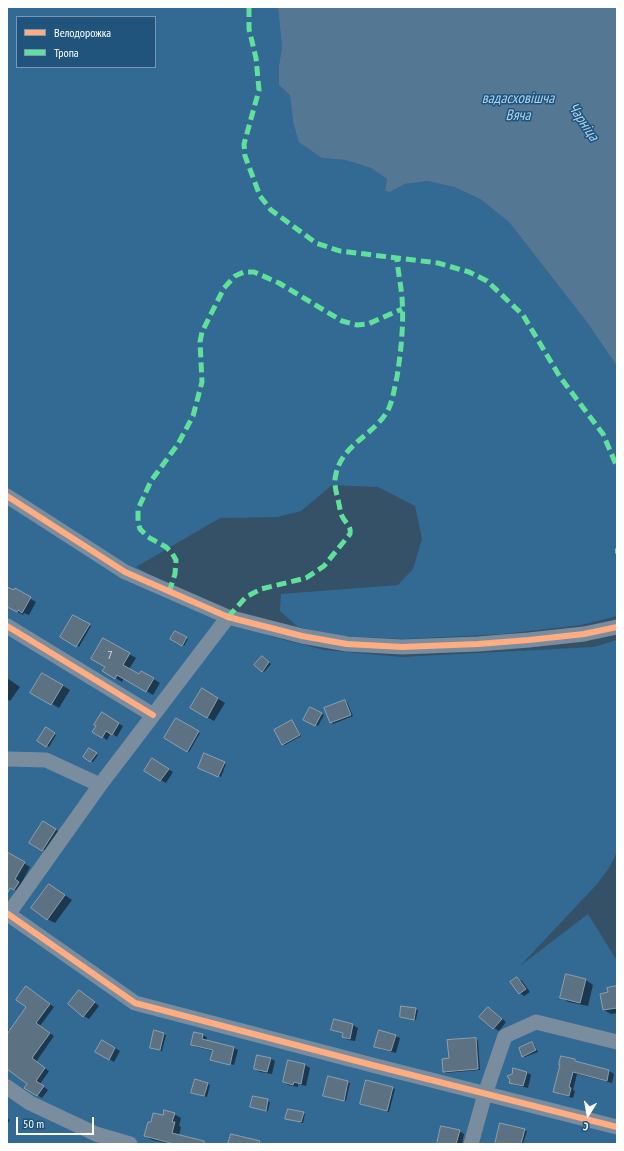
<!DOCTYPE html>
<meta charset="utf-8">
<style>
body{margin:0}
#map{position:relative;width:624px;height:1151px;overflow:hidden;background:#355167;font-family:"PT Sans Narrow",sans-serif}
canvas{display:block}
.frame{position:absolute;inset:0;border:8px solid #fff;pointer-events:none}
.legend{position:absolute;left:16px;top:16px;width:140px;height:52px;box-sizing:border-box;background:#20547c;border:1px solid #7998b0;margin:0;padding:5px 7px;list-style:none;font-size:12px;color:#fff}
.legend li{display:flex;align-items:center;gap:8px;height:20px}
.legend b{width:20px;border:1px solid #7998b0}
.north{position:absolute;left:568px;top:1095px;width:40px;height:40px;-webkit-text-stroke:3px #20547c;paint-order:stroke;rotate:191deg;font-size:11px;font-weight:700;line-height:16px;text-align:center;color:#fff}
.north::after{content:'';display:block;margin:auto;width:14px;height:18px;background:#fff;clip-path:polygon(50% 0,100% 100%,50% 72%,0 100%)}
.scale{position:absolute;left:16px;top:1117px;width:78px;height:18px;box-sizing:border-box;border:2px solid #fff;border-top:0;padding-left:5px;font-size:12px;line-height:14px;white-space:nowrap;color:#fff;-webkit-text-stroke:3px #20547c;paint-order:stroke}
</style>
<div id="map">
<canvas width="624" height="1151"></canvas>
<div class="frame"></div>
<ul class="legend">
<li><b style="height:5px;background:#ffac80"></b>Велодорожка</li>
<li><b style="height:5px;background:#60e19b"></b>Тропа</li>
</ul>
<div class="north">С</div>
<div class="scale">50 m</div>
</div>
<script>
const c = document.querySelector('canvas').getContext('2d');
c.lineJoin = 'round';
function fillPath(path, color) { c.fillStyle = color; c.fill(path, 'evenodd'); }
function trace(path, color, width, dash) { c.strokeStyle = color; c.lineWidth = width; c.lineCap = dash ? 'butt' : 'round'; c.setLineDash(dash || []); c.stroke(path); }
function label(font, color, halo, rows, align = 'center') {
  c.font = font + ' "PT Sans Narrow",sans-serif'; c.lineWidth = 3; c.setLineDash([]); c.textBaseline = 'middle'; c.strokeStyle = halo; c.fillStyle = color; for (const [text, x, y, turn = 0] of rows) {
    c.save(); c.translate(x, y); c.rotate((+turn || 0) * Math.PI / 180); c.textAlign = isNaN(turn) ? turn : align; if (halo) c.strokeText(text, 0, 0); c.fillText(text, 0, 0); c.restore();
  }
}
fillPath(new Path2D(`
 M7 7H278L282 47 279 65 290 95 293 122 322 158 345 160 371 168 387 179 385 191 390 192 405 184 427 181 454 187 480 199 509 222 586 321 617 366V616L581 625 504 634 404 639 340 636 298 627 280 611 281 594 398 585 413 569 422 539 415 506 378 487 332 485 301 511 277 517 220 518 136 567 249 628 273 637 324 650 401 657 594 647 617 640V852L609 868 597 884 520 966 588 914 617 961V1144H7ZM17 17H155V67H17Z`), '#336a93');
fillPath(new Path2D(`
 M278 7H617V366L586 321 509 222 480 199 454 187 427 181 405 184 390 192 385 191 387 179 371 168 345 160 322 158 299 142 293 122 290 95 279 85V65L282 47Z`), '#547894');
fillPath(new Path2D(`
 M7 588 14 592 15 590 36 602 29 615 24 613 23 615 7 606Z
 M73 616 91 626 79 647 61 636Z
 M176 632 188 639 184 646 171 639Z
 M103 639 136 658 129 669 140 676 142 672 160 683 153 695 124 678 122 682 104 671 106 667Z
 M264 658 271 664 264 672 262 671Z
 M43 674 70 690 59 708 32 692Z
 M7 678 20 687 10 701 7 699Z
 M202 689 225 703 214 721 191 708Z
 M345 701 347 702 353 716 333 724 331 722Z
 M311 708 324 715 318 726 305 720Z
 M102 714 123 726 117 737 111 733 107 740 95 732Z
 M176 719 200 733 189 752 165 738Z
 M292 722 294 723 301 736 285 745 283 744Z
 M47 729 56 735 49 747 39 741Z
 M90 749 98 755 93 762 85 757Z
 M157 762 173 772 166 783 145 771Z
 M224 763 226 764 221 777 200 767Z
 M44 822 58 831 45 851 31 842Z
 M7 853 30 867 21 884 24 886 20 893 10 887 7 891Z
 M56 889 72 900 55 923 47 919Z
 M567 975 586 980 593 985 588 1006 568 1002 561 997Z
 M517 978 522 981 530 992 524 996 520 993Z
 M617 987V1013L611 1014 604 1010 609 993Z
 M31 990 54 1007 40 1026 54 1036 36 1062 49 1071 40 1084 48 1090 42 1098 37 1095 29 1084 7 1065V1029L10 1031 28 1007Z
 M84 994 99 1006 89 1019 84 1016Z
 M402 1007 418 1010 416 1020 401 1017Z
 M489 1008 506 1022 499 1031 494 1028Z
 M335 1021 353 1025 358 1028 355 1041 348 1040 343 1037 344 1034 332 1030Z
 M194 1033 207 1037 206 1041 234 1048 238 1050 234 1065 215 1060V1061L211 1060 213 1051 196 1047 192 1045Z
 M164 1034 166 1035 162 1051 153 1048Z
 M395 1036 400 1038 396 1053 380 1049 376 1046Z
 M476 1039 478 1041 480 1070 446 1073 444 1071 450 1059Z
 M103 1041 120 1051 114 1062 97 1052Z
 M532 1043 534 1044 538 1052 525 1057 523 1056Z
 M270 1058 275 1061 272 1074 260 1072 255 1069Z
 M575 1060 579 1063 609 1071 614 1074 612 1083 577 1074 573 1090 575 1091 573 1098 559 1094 555 1092Z
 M288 1061 305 1065 310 1068 306 1086 298 1084V1087L288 1085 284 1082Z
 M526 1072 531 1075 528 1088 515 1085 510 1082 512 1074Z
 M328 1078 350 1083 346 1101 326 1097Z
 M367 1081 395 1089 389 1112 363 1105Z
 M208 1084 210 1085 207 1097 195 1093Z
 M254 1097 270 1102 268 1111 254 1108Z
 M303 1113 305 1114 303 1123 288 1119Z
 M174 1114 181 1118 179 1126 181 1127 179 1136 202 1144H170L152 1140 145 1136 151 1124Z
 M7 1118 10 1120 7 1124Z
 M524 1130 527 1131 523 1144H496Z
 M459 1131 464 1134 462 1144H438Z`), '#0007');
const building = new Path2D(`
 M7 587 14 590 15 588 31 597 22 613 18 610 17 612 7 607Z
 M73 615 90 624 76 647 60 637Z
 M175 631 187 637 182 646 170 639Z
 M103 638 130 653 123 665 139 674 141 671 154 678 146 692 117 675 115 679 102 671 105 667 91 659Z
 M262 656 269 662 262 672 254 665Z
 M42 673 63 685 51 705 30 693Z
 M202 688 218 698 207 718 190 708Z
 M345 700 351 715 330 723 324 708Z
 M310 707 322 713 315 726 303 720Z
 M102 712 119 723 112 735 106 731 102 738 92 732 96 726 94 725Z
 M176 718 199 731 187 752 164 738Z
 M292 720 300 735 282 745 274 730Z
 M46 727 55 733 46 747 37 741Z
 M89 748 97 753 90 762 83 757Z
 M204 753 225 762 218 777 198 768Z
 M152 758 169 769 160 781 144 771Z
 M43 821 56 829 42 851 29 843Z
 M7 852 25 862 15 879 19 882 14 890 10 888 7 894Z
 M49 884 65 895 47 920 31 908Z
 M566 974 586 979 580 1003 560 998Z
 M517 977 526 989 519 994 510 982Z
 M26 986 50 1004 36 1023 50 1033 32 1058 45 1068 36 1081 44 1086 37 1096 24 1088 27 1084 7 1069V1034L26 1007 16 1000Z
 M617 986V1008L603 1010 600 994 608 992 607 988Z
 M79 990 95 1002 83 1017 68 1004Z
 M401 1006 416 1008 414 1020 400 1017Z
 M488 1007 502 1019 493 1029 479 1017Z
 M334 1019 353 1024 350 1039 342 1037 343 1033 331 1030Z
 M154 1030 164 1033 160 1050 150 1048Z
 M379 1030 396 1035 391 1051 374 1047Z
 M194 1032 203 1034 202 1039 234 1047 230 1065 210 1060 213 1050 191 1045Z
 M476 1038 478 1069 443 1072 442 1059 449 1058 447 1040Z
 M102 1040 115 1048 109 1060 95 1052Z
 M532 1042 536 1050 522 1057 519 1048Z
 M257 1055 271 1058 267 1072 254 1069Z
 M561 1056 575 1059V1061L609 1070 607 1081 573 1072 569 1087 571 1088 569 1096 553 1092 560 1065H559Z
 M288 1060 305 1064 301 1084 294 1082 293 1085 283 1082Z
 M513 1068 527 1072 523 1086 509 1083 510 1080 507 1076 512 1074Z
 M328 1076 348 1081 344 1101 323 1096Z
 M195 1079 208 1083 204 1096 191 1093Z
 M366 1080 393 1087 387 1111 360 1104Z
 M253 1096 268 1099 266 1111 250 1107Z
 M288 1109 304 1112 301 1122 285 1119Z
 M164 1110 175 1113 172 1122H175L172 1133 204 1141V1144H174L144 1136 148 1122H151L153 1113 163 1115Z
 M500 1123 525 1129 521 1144H495Z
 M441 1126 460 1130 456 1144H437Z
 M231 1134 260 1141 259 1144H228Z`);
fillPath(building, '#5c7181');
trace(building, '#8d9fad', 1);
trace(new Path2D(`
 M7 496 125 572 228 617 302 636 347 644 402 647 478 644 529 640 584 634 617 627
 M7 626 153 715
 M7 759 46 760 100 785
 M8 914 135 1003 376 1066 617 1127
 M7 916 100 785 228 617
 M7 1087 30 1103 96 1134 130 1144
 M471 1144 485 1094 505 1036 536 1022 617 1042`), '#7a8d9e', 15);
trace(new Path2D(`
 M249 7V29L256 58 259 90 244 144 245 156 260 196 271 210 316 243 340 251 438 263 469 272 487 281 523 315 560 377 603 434 617 467
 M615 551H617
 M169 592 175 574 176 560 172 553 166 547 148 537 140 529 138 522V509L151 481 178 444 193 416 202 382 200 342 202 332 224 288 235 276 244 272H254L279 283 342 321 357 325 368 324 402 309
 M228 617 246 597 261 589 306 578 324 566 350 534C352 526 345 523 342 516 340 512 340 508 339 504 337 494 333 485 336 474 342 445 372 436 387 412 393 401 394 389 397 377 401 351 404 324 402 298 401 285 398 272 397 259`), '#60e19b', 5, [10, 5]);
trace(new Path2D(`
 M7 496 125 572 228 617 302 636 347 644 402 647 478 644 529 640 584 634 617 627
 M7 626 153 715
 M8 914 135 1003 376 1066 617 1127`), '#ffac80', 6);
label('12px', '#d6dce0', null, [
 ["7",110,656]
]);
label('italic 15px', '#aed3ee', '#20547c', [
 ["вадасховішча",518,99],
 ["Вяча",518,116],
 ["Чарніца",583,122,56]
]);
</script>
